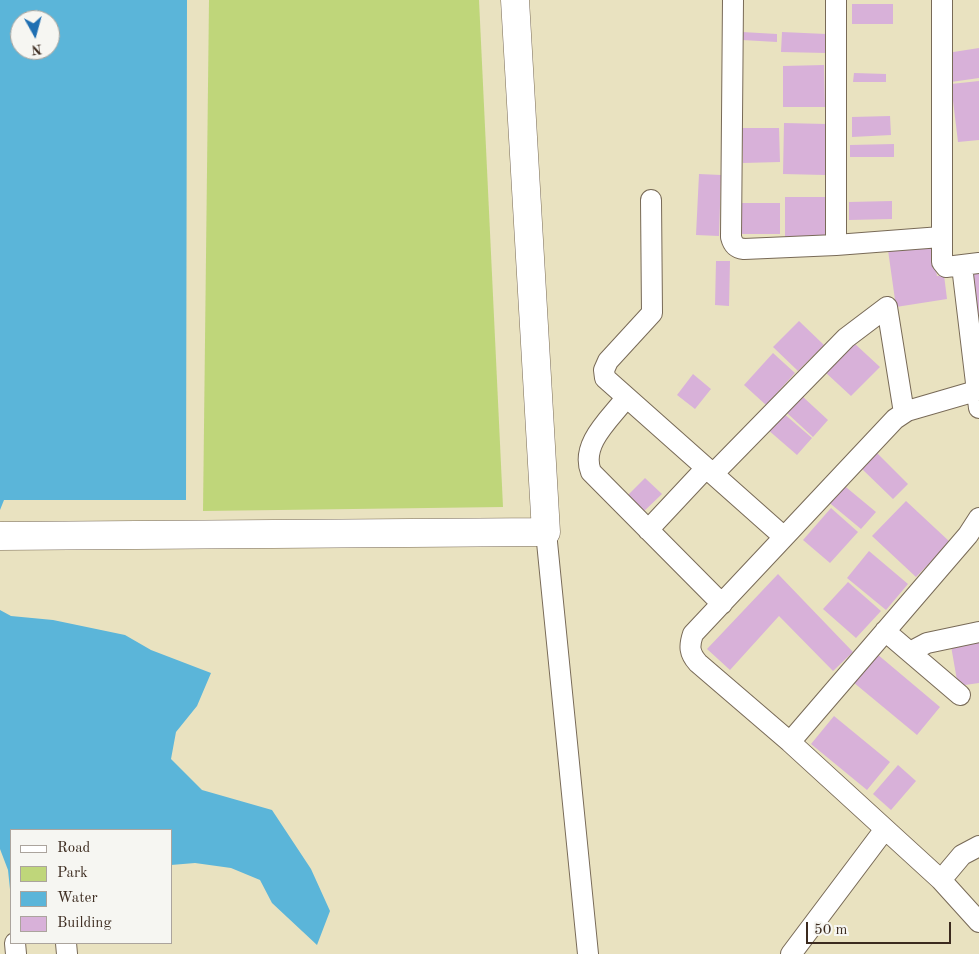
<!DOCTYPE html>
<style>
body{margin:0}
#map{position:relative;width:979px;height:954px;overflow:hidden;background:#e9e2c0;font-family:"Old Standard TT",serif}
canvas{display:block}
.legend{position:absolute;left:10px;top:829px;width:162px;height:115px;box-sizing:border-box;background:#f6f6f2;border:1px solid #aba49d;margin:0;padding:6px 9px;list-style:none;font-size:15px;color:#3b2a1e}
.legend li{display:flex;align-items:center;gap:10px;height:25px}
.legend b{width:25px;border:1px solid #aba49d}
.north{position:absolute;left:10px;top:10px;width:50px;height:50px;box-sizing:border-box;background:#f6f6f2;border:1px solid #aba49d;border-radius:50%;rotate:173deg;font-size:14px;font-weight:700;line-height:20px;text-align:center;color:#3b2a1e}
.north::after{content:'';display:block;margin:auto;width:18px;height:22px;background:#1f6fb2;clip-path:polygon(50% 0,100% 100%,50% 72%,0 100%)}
.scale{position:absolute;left:806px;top:922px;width:145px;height:22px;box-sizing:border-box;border:2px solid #3b2a1e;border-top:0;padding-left:6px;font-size:15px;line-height:18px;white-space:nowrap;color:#3b2a1e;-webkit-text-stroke:4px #f6f6f2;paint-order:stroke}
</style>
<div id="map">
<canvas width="979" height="954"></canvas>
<ul class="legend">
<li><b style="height:6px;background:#fff"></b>Road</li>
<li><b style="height:14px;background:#bfd67a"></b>Park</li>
<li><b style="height:14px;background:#5bb5d9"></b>Water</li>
<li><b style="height:14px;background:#d8b1d9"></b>Building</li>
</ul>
<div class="north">N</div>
<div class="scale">50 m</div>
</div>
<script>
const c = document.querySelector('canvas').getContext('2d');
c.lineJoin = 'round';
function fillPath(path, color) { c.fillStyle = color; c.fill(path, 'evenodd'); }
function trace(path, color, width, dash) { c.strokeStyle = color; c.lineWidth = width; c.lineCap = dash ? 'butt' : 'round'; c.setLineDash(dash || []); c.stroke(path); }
fillPath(new Path2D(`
 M209 0H479L503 507 203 511Z`), '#bfd67a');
fillPath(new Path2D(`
 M0 0H187L186 500H4L0 510ZM20 20H50V50H20Z
 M0 610 11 616 53 620 125 635 151 650 211 673 197 706 176 732 171 759 202 790 272 810 311 869 330 911 317 945 272 903 260 880 231 868 195 863 171 865V830H11V899L8 870 0 849Z`), '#5bb5d9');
fillPath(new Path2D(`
 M852 4H893V24H852Z
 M742 32 777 34V42L742 40Z
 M782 32 826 34V53L781 52Z
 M979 48V78L951 82 947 53Z
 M824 65 825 107H783V66Z
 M854 73 886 74V82H853Z
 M979 81V140L958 142 951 84Z
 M890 116 891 135 852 137V117Z
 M784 123 826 124 825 175 783 174Z
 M742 128H779L780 162 743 163Z
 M894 144V157H850V145Z
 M699 174 721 175 719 236 696 235Z
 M785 197H825V238L785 239Z
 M892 201V219L849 220V202Z
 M740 203H780V234H740Z
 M932 244 937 276 944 275 947 299 896 307 888 250Z
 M716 261H730L729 306 715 305Z
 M979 272V321H977L970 274Z
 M799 321 824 345 798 371 773 347Z
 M854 343 880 367 851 396 825 372Z
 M773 353 795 373 766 405 744 385Z
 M693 374 711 389 695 409 677 395Z
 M802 396 828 420 813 437 787 413Z
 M782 412 812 438 797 455 767 429Z
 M877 453 908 484 893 499 862 469Z
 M645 478 662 494 640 515 624 499Z
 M841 483 876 512 861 529 826 500Z
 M906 501 950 542 916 577 872 536Z
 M831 508 858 532 830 563 803 540Z
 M869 551 908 584 886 610 847 578Z
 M778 574 853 652 833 671 779 616 730 670 707 649Z
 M848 582 881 611 856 638 823 609Z
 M979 641V683L958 686 951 646Z
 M877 654 940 707 917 735 853 682Z
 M834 716 890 762 867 790 811 744Z
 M898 765 916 781 891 810 873 794Z`), '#d8b1d9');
const street = new Path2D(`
 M733 0 731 237C733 245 736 248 744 249L836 245 941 237
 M942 0V262L946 267 979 263
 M651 200 652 313 608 361 604 370 605 378 784 537
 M836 245V0
 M962 266 979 408
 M979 390 907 411 895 419 693 634C689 646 689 653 698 663L790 742 941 880 979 922
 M626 398C610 419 580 444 591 472L722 604
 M713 474 846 338 887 307 904 413
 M648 530 706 468
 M546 532 588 954
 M885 631 960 695
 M910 652 927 643 979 632
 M790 742 968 535 979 518
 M941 880 962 855 979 846
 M15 943 16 954
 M66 943 67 954
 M791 954 885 829`);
const secondary = new Path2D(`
 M0 536 546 532 515 0`);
trace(street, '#786a57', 22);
trace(secondary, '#786a57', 29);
trace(street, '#fff', 20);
trace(secondary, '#fff', 28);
</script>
